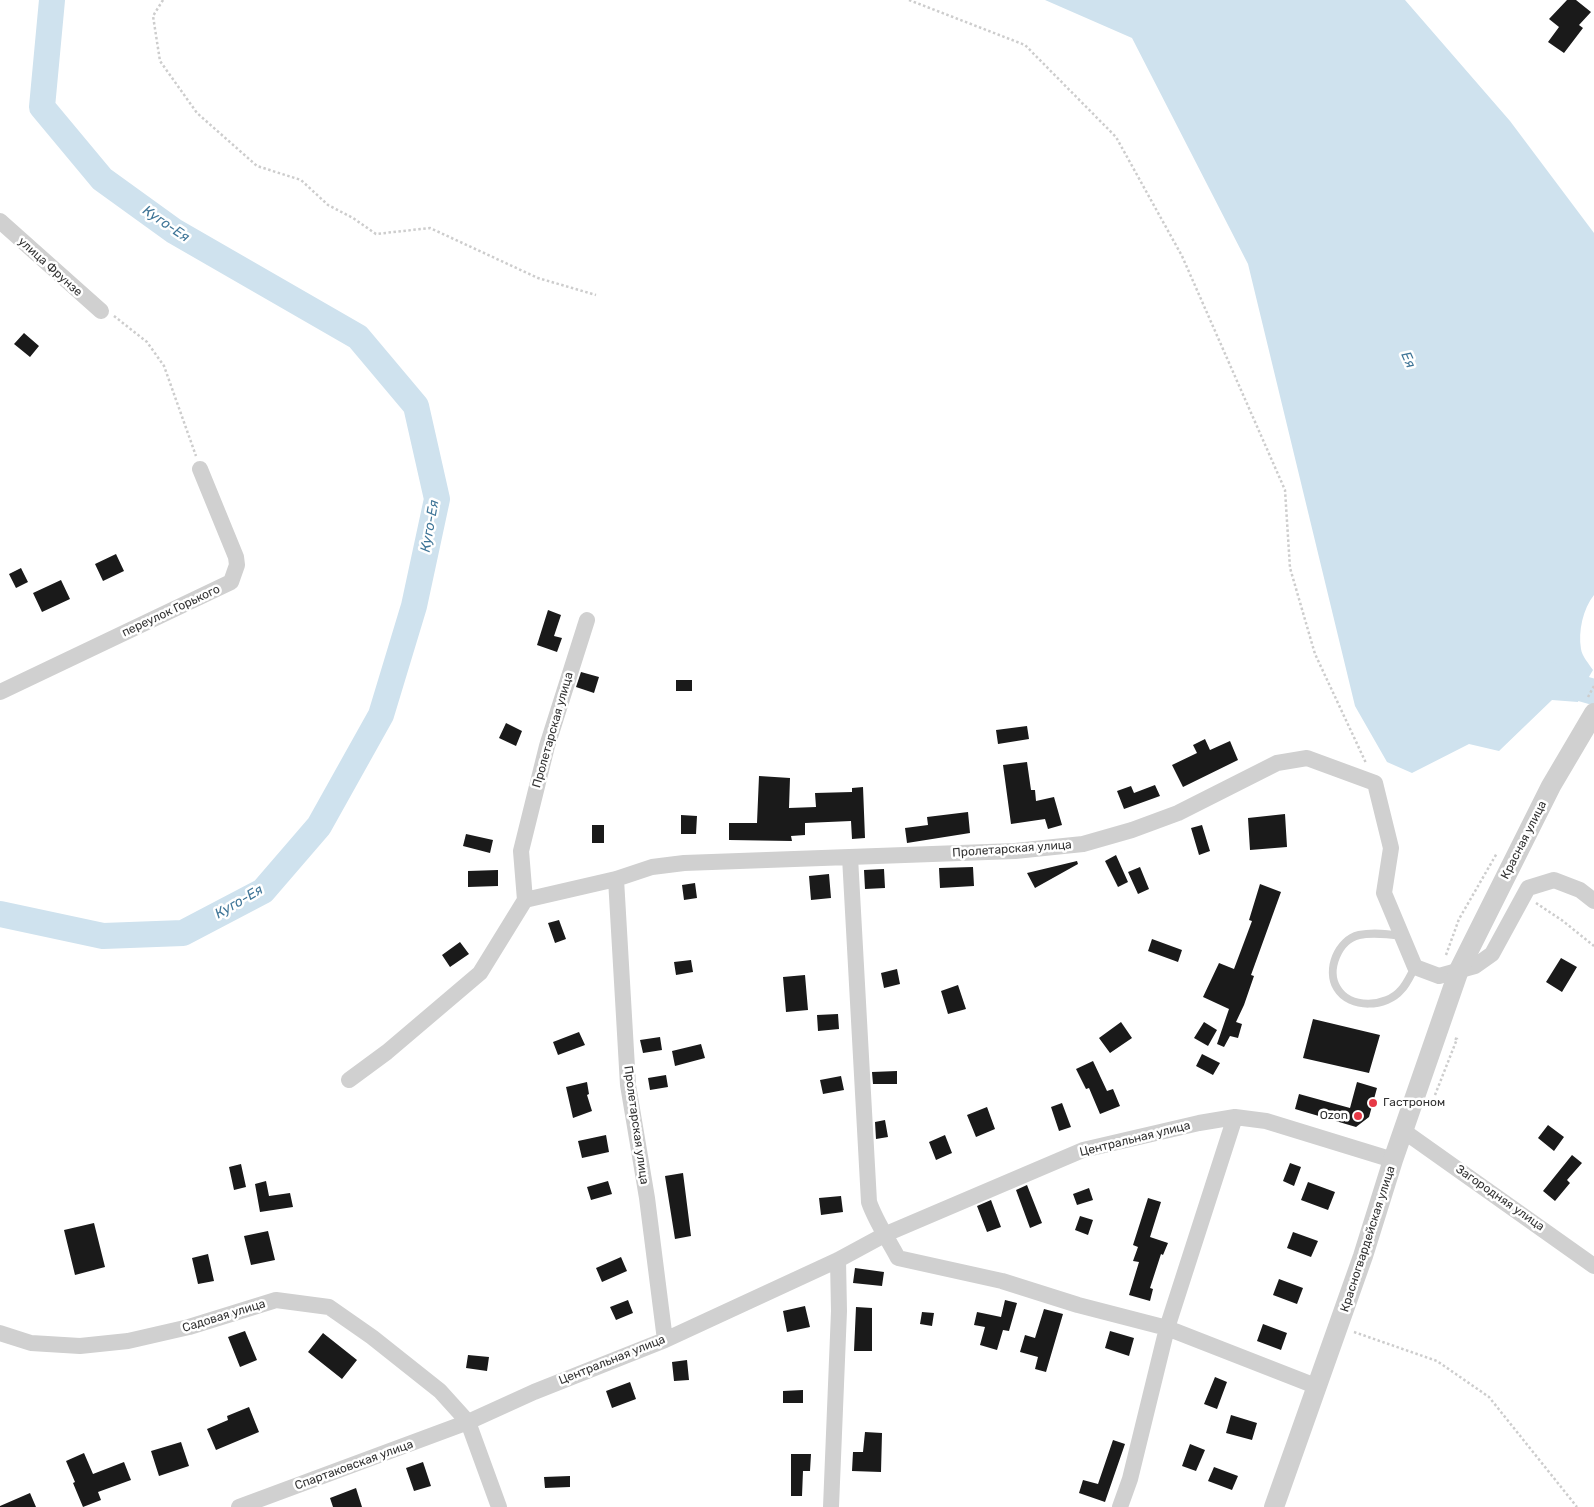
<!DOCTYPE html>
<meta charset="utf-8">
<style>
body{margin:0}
canvas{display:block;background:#fff}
</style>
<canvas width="1594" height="1507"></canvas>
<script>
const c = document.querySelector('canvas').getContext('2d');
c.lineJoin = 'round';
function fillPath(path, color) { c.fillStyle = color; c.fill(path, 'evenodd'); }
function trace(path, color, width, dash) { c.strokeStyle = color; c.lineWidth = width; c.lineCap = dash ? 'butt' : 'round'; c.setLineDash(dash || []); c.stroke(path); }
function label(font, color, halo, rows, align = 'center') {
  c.font = font + ' Rubik,sans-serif'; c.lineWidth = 5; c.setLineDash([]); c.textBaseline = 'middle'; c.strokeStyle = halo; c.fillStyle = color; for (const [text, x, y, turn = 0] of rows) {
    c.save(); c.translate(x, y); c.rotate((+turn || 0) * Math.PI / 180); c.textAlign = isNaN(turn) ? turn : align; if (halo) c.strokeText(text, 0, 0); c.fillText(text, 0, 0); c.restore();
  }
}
fillPath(new Path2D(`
 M1045 0H1405L1510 121 1594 233V595C1583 609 1578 631 1581 649 1582 656 1589 664 1593 670L1583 687 1578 702 1552 700 1499 751 1469 744 1412 773 1387 762 1355 706 1248 264 1132 38Z`), '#cfe2ee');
trace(new Path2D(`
 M1550 675 1552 680 1594 692
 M0 914 103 936 183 933 263 891 319 826 381 715 414 606 437 499 416 406 358 337 174 231 102 179 42 107 52 0`), '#cfe2ee', 26);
fillPath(new Path2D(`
 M1567 0H1576L1591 12 1579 25 1583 28 1564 53 1548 42 1559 27 1549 19Z
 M24 333 39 346 30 357 14 344Z
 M116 554 124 571 103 581 95 564Z
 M21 568 28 582 16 588 9 574Z
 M61 580 70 599 42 612 33 593Z
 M548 610 561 615 554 636 562 638 557 652 537 645Z
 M581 672 599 677 594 693 576 687Z
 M676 680H692V691H676Z
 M506 723 522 731 516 746 499 738Z
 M1027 726 1029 739 998 744 996 730Z
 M1205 739 1210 750 1230 741 1238 760 1183 787 1172 765 1197 753 1193 745Z
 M1027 762 1031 790H1035L1036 801 1054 797 1062 825 1048 829 1045 819 1011 824 1003 765Z
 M759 776 790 778 789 808 816 807 815 793 852 792V788L863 787 865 838 852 839 851 821 805 823V835L791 836 792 841 729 840V823H757Z
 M1155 785 1160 796 1124 809 1117 791 1131 786 1134 793Z
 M968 812 970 833 907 843 905 828 928 825 927 817Z
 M1285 814 1287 847 1250 850 1248 818Z
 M681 815 697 816 696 834H681Z
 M592 825H604V843H592Z
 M1202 825 1210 851 1199 855 1191 828Z
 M466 834 493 840 490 853 463 846Z
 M1116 855 1128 882 1118 887 1105 861Z
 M1077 861 1078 864 1035 888 1027 873Z
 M973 867 974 886 940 888 939 868Z
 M1140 867 1149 889 1138 894 1128 872Z
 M884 869 885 888 865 889 864 870Z
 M498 870V886L468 887V871Z
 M829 874 831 898 811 900 809 876Z
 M695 883 697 898 684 900 682 885Z
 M1260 884 1281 892 1251 975 1254 976 1244 1005 1236 1022 1242 1024 1238 1038 1230 1036 1224 1047 1217 1044 1229 1009 1203 997 1219 963 1234 969 1252 921 1249 920Z
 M559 920 566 939 555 943 548 923Z
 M1152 939 1182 950 1178 962 1148 951Z
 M460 942 469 954 450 967 442 955Z
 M1561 958 1577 967 1562 992 1546 982Z
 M691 960 693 972 676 975 674 962Z
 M897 969 900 984 884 988 881 973Z
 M805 975 808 1010 786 1012 783 977Z
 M958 985 966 1009 948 1014 941 991Z
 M838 1014 839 1029 818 1031 817 1015Z
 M1313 1019 1380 1035 1369 1073 1303 1058Z
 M1121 1022 1132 1038 1110 1053 1099 1038Z
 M1204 1022 1217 1030 1208 1046 1194 1038Z
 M579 1032 585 1045 558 1055 553 1042Z
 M660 1037 662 1050 643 1053 640 1040Z
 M701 1044 705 1058 675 1066 672 1051Z
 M1202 1054 1220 1063 1213 1075 1196 1066Z
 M1093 1061 1107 1091 1113 1089 1120 1106 1100 1114 1089 1088 1086 1089 1076 1069Z
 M897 1071V1084H873L872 1072Z
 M666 1075 668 1087 650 1090 648 1078Z
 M841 1076 844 1090 823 1094 820 1080Z
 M587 1082 589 1094 587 1095 592 1111 573 1118 566 1087Z
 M1357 1082 1377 1088 1369 1117 1356 1127 1295 1109 1299 1094 1350 1108Z
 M1062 1103 1071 1127 1059 1131 1051 1107Z
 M987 1107 995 1129 976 1137 967 1115Z
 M885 1120 888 1137 876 1139 875 1122Z
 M1548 1125 1564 1137 1554 1151 1538 1138Z
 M606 1135 609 1152 582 1158 578 1141Z
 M945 1135 952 1153 936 1160 929 1142Z
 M1572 1155 1582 1163 1567 1180 1570 1183 1555 1201 1543 1191Z
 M1290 1163 1301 1167 1294 1186 1283 1181Z
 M241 1164 246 1187 234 1190 229 1167Z
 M683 1173 691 1236 675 1239 665 1176Z
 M266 1181 269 1196 290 1193 293 1207 260 1212 255 1184Z
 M608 1181 612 1194 591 1200 587 1187Z
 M1308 1182 1335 1192 1328 1210 1301 1200Z
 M1027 1185 1042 1223 1030 1228 1016 1190Z
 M1089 1188 1093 1200 1077 1205 1073 1194Z
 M841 1196 843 1212 821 1215 819 1198Z
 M1148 1198 1161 1202 1150 1237 1168 1243 1163 1255 1161 1254 1150 1288 1153 1289 1150 1301 1129 1295 1139 1262 1133 1261 1138 1247 1133 1245Z
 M991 1200 1001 1227 987 1232 977 1206Z
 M1080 1216 1093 1220 1088 1235 1075 1230Z
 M94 1223 105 1267 75 1275 64 1230Z
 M268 1231 275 1260 251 1265 244 1236Z
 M1293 1232 1318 1241 1311 1257 1287 1248Z
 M208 1254 214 1281 198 1284 192 1258Z
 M621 1257 627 1271 602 1282 596 1268Z
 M855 1268 884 1272 882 1286 853 1283Z
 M1279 1279 1303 1288 1297 1304 1273 1295Z
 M628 1300 633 1313 616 1320 610 1307Z
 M1005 1300 1017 1303 1009 1331 1003 1330 997 1350 980 1345 985 1327 974 1325 977 1312 1001 1317Z
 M805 1306 810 1327 787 1332 783 1311Z
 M856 1307 872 1308V1351H854Z
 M1044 1309 1063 1314 1046 1372 1035 1369 1038 1357 1020 1352 1025 1335 1035 1338Z
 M922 1312 934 1313 932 1326 920 1324Z
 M1263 1324 1287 1333 1281 1350 1257 1341Z
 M245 1331 257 1360 240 1367 228 1337Z
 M1110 1331 1134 1338 1129 1356 1105 1348Z
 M323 1333 357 1360 342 1379 308 1352Z
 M468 1355 489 1357 487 1371 466 1368Z
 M687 1360 689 1380 674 1381 672 1362Z
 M1215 1377 1227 1382 1217 1409 1204 1404Z
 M630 1382 636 1399 612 1408 606 1391Z
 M803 1390V1403H783V1391Z
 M249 1407 259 1432 216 1450 207 1429 228 1420 227 1416Z
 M1231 1415 1257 1423 1252 1440 1226 1433Z
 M865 1432 882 1433 881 1472 852 1471 853 1452H863Z
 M1113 1440 1125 1444 1105 1502 1079 1493 1083 1480 1098 1484Z
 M181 1442 189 1466 159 1476 151 1451Z
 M1190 1444 1205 1450 1196 1471 1182 1466Z
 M84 1453 93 1474 124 1462 131 1480 98 1492 101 1500 83 1507 73 1483 75 1482 66 1461Z
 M791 1454H811L810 1471H803L802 1496H791Z
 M423 1462 431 1486 414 1491 406 1468Z
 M1214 1467 1238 1476 1232 1490 1208 1481Z
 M570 1476V1487L545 1488 544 1477Z
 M356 1488 362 1507H333L330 1498Z
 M30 1493 36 1507H0V1506Z`), '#1a1a1a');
trace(new Path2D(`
 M163 0 153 16 160 61 197 113 257 166 301 180 328 205 353 218 376 234 430 228 538 278 596 295
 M909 0 1025 45 1116 137 1182 256 1285 490 1290 568 1315 654 1366 763
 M114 316 147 342 164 366 196 456
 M1588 697 1594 686
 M1536 903 1563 921 1594 946
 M1446 955 1459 919 1497 853
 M1435 1095 1457 1039 1453 1038
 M1354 1332 1437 1361 1489 1397 1577 1507`), '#cdcdcd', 2.5, [2.5, 2.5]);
trace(new Path2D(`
 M1402 936C1388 934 1373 932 1359 935 1338 940 1326 970 1337 988 1350 1010 1387 1007 1401 990 1407 984 1411 974 1415 967`), '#d0d0d0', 8);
trace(new Path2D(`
 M0 221 101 311
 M0 692 231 582 237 565 236 557 200 469
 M850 857 869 1202C876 1222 888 1239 898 1258L1002 1281 1078 1305 1167 1328 1318 1387
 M616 879 628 1085 647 1198 665 1340
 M525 900 616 879 652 867 684 863 1015 851 1083 844 1132 830 1178 813 1277 763 1307 758 1375 783 1391 848 1384 893 1415 967 1439 976 1475 966 1492 954 1528 888 1554 880 1580 890 1594 901
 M349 1080 387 1052 480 973 525 900 521 851 547 746 587 620
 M1405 1132 1594 1266
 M0 1333 31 1343 80 1346 128 1341 189 1327 276 1300 329 1307 372 1337 440 1391 468 1422 499 1507
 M239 1507 468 1422 534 1392 665 1340 838 1260 886 1234 1083 1150 1199 1123 1235 1117 1266 1121 1393 1160
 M831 1507 839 1311 838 1260
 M1120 1507 1130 1479 1167 1328 1235 1117`), '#d0d0d0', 16);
trace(new Path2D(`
 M1274 1507 1363 1256 1393 1160 1459 970 1551 786 1594 713`), '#d0d0d0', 20);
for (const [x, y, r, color] of [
 [1373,1103,5,"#e63946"],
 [1358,1116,5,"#e63946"]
]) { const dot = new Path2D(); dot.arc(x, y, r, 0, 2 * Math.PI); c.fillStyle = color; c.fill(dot); trace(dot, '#fff', 2); }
label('12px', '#333', '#fff', [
 ["улица Фрунзе",50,267,42],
 ["переулок Горького",171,611,-25],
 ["Пролетарская улица",553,730,-74],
 ["Красная улица",1524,840,-63],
 ["Пролетарская улица",1012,849,-4],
 ["Пролетарская улица",636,1125,82],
 ["Центральная улица",1135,1139,-14],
 ["Загородняя улица",1500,1198,35],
 ["Красногвардейская улица",1368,1239,-72],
 ["Садовая улица",224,1316,-17],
 ["Центральная улица",612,1360,-22],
 ["Спартаковская улица",354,1465,-20]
]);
label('12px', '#333', '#fff', [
 ["Гастроном",1383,1103],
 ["Ozon",1348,1116,"right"]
], 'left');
label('italic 14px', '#3f7597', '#fff', [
 ["Куго-Ея",166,224,34],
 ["Ея",1408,360,66],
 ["Куго-Ея",430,526,-80],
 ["Куго-Ея",239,902,-30]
]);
</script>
